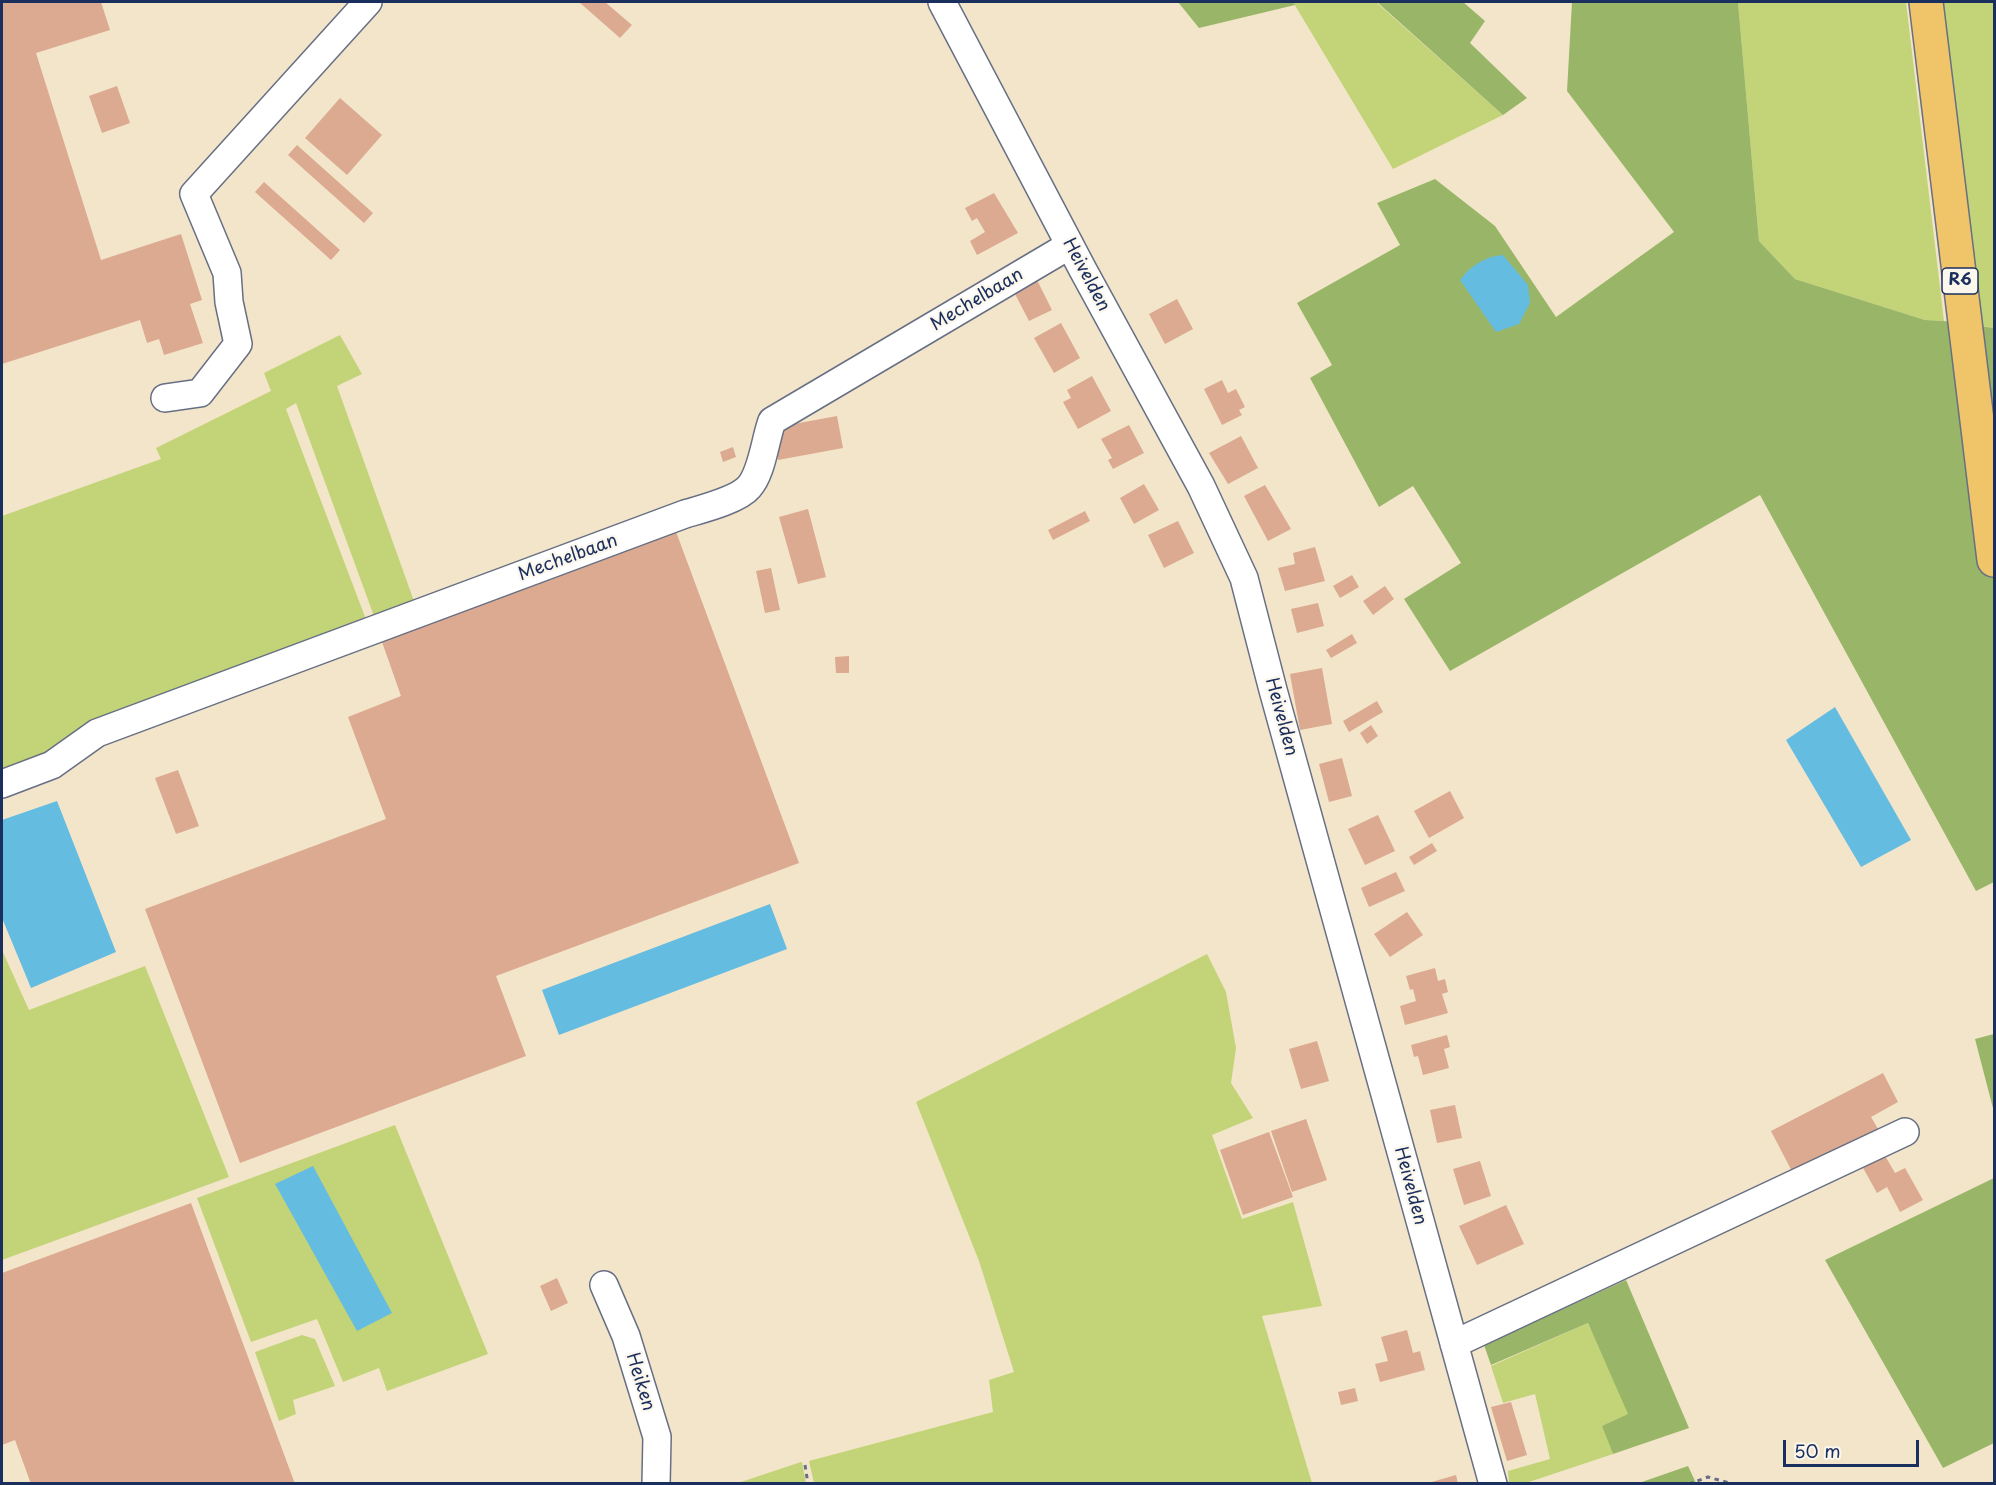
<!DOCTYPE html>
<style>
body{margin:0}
#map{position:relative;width:1996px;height:1485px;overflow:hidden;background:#f3e5ca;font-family:"Playpen Sans",sans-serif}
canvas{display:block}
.frame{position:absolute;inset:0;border:3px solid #1b2f5e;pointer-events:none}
.scale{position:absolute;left:1783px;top:1440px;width:136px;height:27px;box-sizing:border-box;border:3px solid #1b2f5e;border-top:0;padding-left:8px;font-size:18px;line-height:21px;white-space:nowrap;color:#1b2f5e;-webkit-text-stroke:4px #fbf7ec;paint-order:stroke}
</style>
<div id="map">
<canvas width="1996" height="1485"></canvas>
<div class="frame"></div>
<div class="scale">50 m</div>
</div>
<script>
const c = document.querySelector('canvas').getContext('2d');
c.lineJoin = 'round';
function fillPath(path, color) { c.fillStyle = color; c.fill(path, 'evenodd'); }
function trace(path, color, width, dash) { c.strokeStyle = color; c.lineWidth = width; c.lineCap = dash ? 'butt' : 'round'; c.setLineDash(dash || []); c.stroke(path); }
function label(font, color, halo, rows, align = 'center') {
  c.font = font + ' "Playpen Sans",sans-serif'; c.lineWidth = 4.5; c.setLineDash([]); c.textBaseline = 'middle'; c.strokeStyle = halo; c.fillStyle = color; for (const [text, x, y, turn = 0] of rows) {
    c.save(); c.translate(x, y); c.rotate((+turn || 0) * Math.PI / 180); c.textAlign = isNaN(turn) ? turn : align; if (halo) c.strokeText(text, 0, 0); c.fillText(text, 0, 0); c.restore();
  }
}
fillPath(new Path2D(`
 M1293 2H1376L1503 115 1393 169Z
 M1738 2H1906L1944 321 1925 320 1795 279 1759 241Z
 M1941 2H1994V328L1981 326Z
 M340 335 362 374 337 386 415 604 375 619 296 403 286 409 367 622 59 746 2 773V516L161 459 156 448 271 391 264 373Z
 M2 950 29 1010 145 966 229 1177 2 1260Z
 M1207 954 1226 992 1236 1048 1231 1083 1253 1118 1212 1135 1242 1219 1293 1202 1322 1306 1262 1316 1312 1483H814L809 1461 993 1412 989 1380 1014 1372 979 1261 916 1102Z
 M395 1125 488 1354 387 1391 379 1368 343 1382 317 1319 251 1342 197 1198Z
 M1588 1323 1629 1414 1603 1426 1613 1454 1526 1483H1509L1508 1471 1550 1459 1535 1394 1503 1403 1491 1366Z
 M302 1335 315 1339 335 1386 293 1400 296 1414 279 1421 255 1352Z
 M802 1462 806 1483H738L801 1462Z`), '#c2d477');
fillPath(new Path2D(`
 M1178 2H1293L1295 5 1199 28Z
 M1377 2H1463L1485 21 1470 43 1527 98 1503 115Z
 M1572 2H1738L1759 241 1795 279 1925 320 1944 321 1994 328V882L1976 891 1760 495 1450 671 1404 599 1461 563 1413 486 1379 507 1310 378 1332 365 1297 303 1400 245 1377 203 1435 179 1495 226 1556 317 1674 232 1567 91Z
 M1994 1034V1112L1975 1039Z
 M1994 1178V1443L1943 1468 1825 1260Z
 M1626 1280 1689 1428 1613 1454 1602 1426 1628 1414 1588 1323 1491 1365 1484 1345Z
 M1688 1466 1696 1483H1639Z`), '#99b668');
fillPath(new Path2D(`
 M1503 255 1528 285 1530 303 1519 324 1496 332 1460 280C1470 266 1486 256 1503 255Z
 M1835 707 1911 840 1861 867 1786 740Z
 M57 801 116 952 31 988 2 918V820Z
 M770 904 787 949 559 1035 542 990Z
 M313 1166 392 1313 357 1331 275 1184Z`), '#64bce1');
fillPath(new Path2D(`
 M2 2H101L110 30 36 53 101 260 181 234 202 300 190 304 203 343 164 355 159 339 147 343 140 320 2 364Z
 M579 2H605L632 25 620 38Z
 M117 86 130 123 102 133 89 96Z
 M340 98 382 135 347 175 305 138Z
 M297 145 373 213 364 223 288 155Z
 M264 182 340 250 331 260 255 192Z
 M994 193 1018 233 977 255 970 241 985 232 977 218 972 221 965 208Z
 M1036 278 1052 310 1029 321 1013 290Z
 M1177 299 1193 329 1165 344 1149 314Z
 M1061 323 1080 358 1054 373 1034 338Z
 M1092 376 1111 411 1078 429 1063 402 1071 398 1067 390Z
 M1222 380 1228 393 1236 389 1245 407 1239 410 1242 415 1222 425 1204 389Z
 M837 416 843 448 778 460 772 428Z
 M1129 425 1144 453 1113 469 1108 460 1112 458 1101 439Z
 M1241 436 1258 468 1228 484 1209 453Z
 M733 447 736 457 723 462 720 452Z
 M1144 484 1159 510 1134 524 1120 498Z
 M1265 485 1291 529 1268 541 1244 496Z
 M808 509 826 577 798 584 779 517Z
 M1085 511 1090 521 1053 540 1048 530Z
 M1178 521 1194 553 1164 568 1148 535Z
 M675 529 799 863 496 976 526 1056 240 1163 145 909 386 819 348 717 401 696 381 639Z
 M1315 547 1325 581 1285 591 1278 568 1295 564 1293 553Z
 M771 568 780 610 765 613 756 571Z
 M1352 575 1359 587 1340 598 1333 586Z
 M1385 586 1394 599 1373 615 1363 601Z
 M1318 603 1324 626 1297 633 1291 609Z
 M1352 634 1357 643 1331 658 1326 650Z
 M849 656V673H836L835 657Z
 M1322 668 1332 724 1300 730 1290 674Z
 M1377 701 1383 712 1349 732 1343 721Z
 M1371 725 1378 736 1367 744 1360 733Z
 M1342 758 1352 796 1329 802 1319 764Z
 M178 770 199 826 176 834 155 778Z
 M1450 791 1464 818 1429 838 1414 811Z
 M1378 815 1395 851 1365 865 1348 829Z
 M1432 843 1437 851 1414 865 1409 857Z
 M1396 872 1405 891 1369 907 1361 888Z
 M1407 912 1423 935 1390 957 1374 934Z
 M1435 968 1438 981 1445 979 1448 992 1442 994 1448 1013 1405 1025 1400 1006 1416 1001 1413 989 1410 990 1406 976Z
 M1447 1035 1450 1047 1444 1049 1449 1068 1423 1075 1418 1056 1414 1057 1411 1045Z
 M1317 1041 1329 1081 1301 1089 1289 1049Z
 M1883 1073 1898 1102 1871 1117 1881 1134 1797 1181 1771 1131Z
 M1455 1105 1462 1138 1437 1143 1430 1110Z
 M1306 1119 1327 1180 1292 1192 1271 1131Z
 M1269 1132 1293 1197 1243 1215 1220 1150Z
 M1884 1154 1895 1173 1905 1168 1923 1200 1900 1212 1887 1187 1877 1193 1862 1166Z
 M1480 1161 1491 1196 1464 1205 1453 1169Z
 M191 1203 295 1484H31L15 1440 2 1445V1273Z
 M1506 1205 1524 1244 1477 1265 1459 1226Z
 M557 1278 568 1303 551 1311 540 1286Z
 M1407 1330 1413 1353 1420 1351 1425 1370 1380 1382 1375 1364 1388 1361 1381 1337Z
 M1355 1388 1358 1401 1341 1405 1338 1392Z
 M1511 1402 1527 1455 1507 1461 1491 1407Z
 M1456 1475 1458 1484H1428V1483Z`), '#dbaa90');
const minor = new Path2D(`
 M942 2 1083 270 1201 486 1244 578 1273 690 1493 1484
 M165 398 200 393 238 344 229 302 227 273 194 194 368 2
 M2 784 52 765 97 733 685 514C702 509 738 500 749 487 762 473 765 440 772 421L1070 245
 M604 1285 626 1336 657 1437 656 1484
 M1454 1344 1905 1132`);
const major = new Path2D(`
 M1926 2 1994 560`);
trace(minor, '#676f84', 30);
trace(major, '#676f84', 36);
trace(new Path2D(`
 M805 1465 808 1484
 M1689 1484 1708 1477 1733 1484`), '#676f84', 3, [4.5, 4.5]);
trace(minor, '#fff', 27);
trace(major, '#f0c469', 33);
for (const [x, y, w] of [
 [1960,281,36]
]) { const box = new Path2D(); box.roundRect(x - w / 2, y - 13, w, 26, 4.5); c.fillStyle = '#fbf7ec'; c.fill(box); trace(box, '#1b2f5e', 1.5); }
label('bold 16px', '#1b2f5e', null, [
 ["R6",1960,281]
]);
label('18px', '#1b2f5e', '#fbf7ec', [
 ["Heivelden",1086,275,62],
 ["Mechelbaan",977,300,-31],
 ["Mechelbaan",568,558,-20],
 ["Heivelden",1281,717,75],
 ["Heivelden",1410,1186,75],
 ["Heiken",640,1382,73]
]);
</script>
